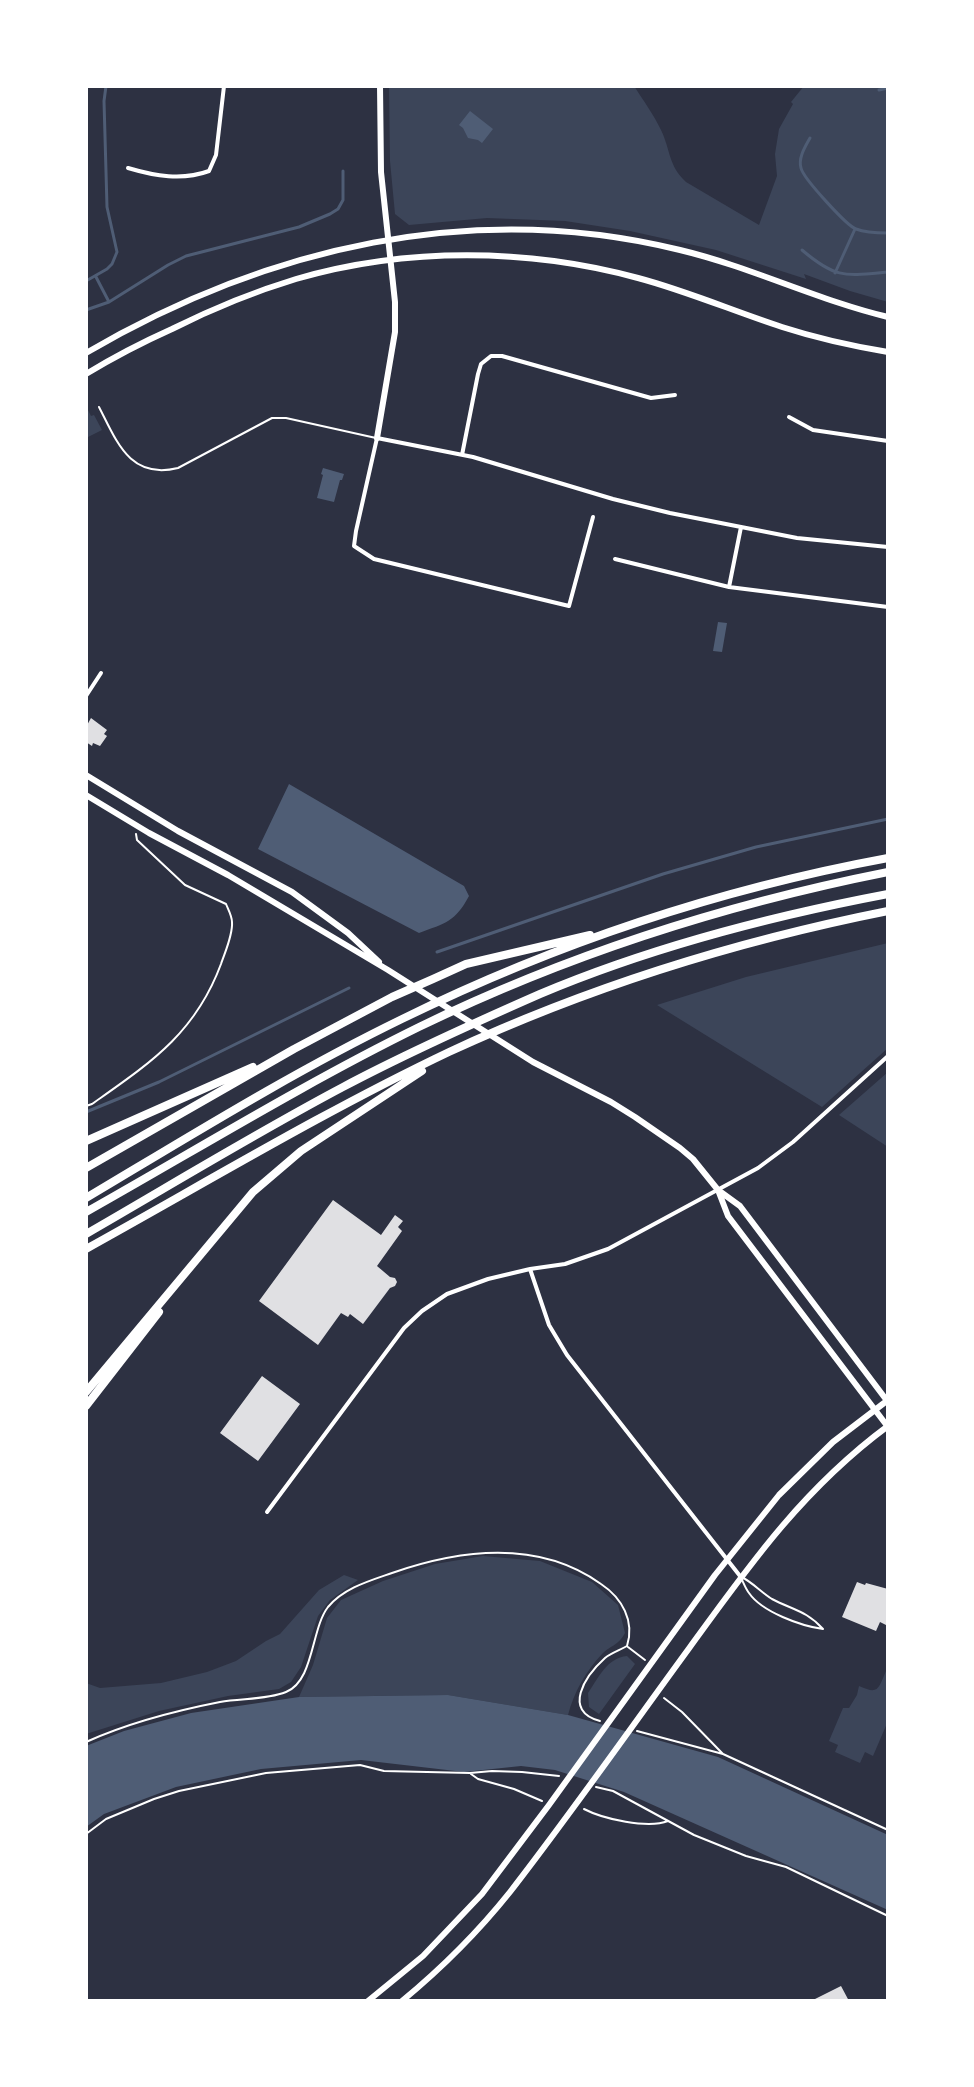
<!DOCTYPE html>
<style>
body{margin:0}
#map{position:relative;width:974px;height:2087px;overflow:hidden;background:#2d3142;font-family:"Fira Sans Condensed",sans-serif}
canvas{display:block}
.frame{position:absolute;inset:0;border:88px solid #fff;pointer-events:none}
</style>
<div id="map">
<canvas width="974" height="2087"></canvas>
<div class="frame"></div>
</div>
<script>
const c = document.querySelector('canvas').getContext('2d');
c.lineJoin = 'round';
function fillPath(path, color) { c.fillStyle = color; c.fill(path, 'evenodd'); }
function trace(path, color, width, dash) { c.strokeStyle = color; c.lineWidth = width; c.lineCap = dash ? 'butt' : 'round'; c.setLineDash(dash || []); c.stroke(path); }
fillPath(new Path2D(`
 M389 86H634C643 100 654 115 661 130 671 151 668 165 686 182L759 225 777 176 775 154 779 129 793 104 791 102 804 86H888V302L850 291 804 274 806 279 716 250 630 231 565 221 487 218 409 225 395 214 390 161Z
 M87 408 91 416 94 415 102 430 88 437 86 432Z
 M888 943V1048L822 1107 657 1005 746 977Z
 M888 1072V1147L839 1115Z
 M483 1556 540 1561 592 1582 618 1605 625 1633C618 1646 611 1645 602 1654 586 1671 574 1692 568 1715L448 1695 299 1697 313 1665 327 1618 341 1600 383 1581 435 1564Z
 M344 1575 358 1580 330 1600 318 1616 301 1667 291 1682 279 1689 228 1696 159 1711 86 1734V1683L100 1688 161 1683 207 1672 236 1661 266 1641 280 1634 319 1590Z
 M627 1656 635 1664 599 1714 589 1707 588 1693C599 1677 607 1658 627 1656Z
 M886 1671 888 1672V1721L873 1756 865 1752 860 1763 835 1752 838 1745 829 1741 843 1708H849L857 1695 859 1686C879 1695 878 1689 886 1671Z`), '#3c4559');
fillPath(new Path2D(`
 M470 111 493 129 482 143 478 140 468 138 463 128 459 125Z
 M323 468 344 474 342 480H340L334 502 317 498 323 475 321 474Z
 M718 622 727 623 722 652 713 651Z
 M289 784 464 886 469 896C455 922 446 923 419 933L258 849Z
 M448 1695 568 1715 718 1757 888 1835V1910L624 1792 555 1770 521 1766 464 1772 361 1760 261 1769 176 1787 104 1814 86 1827V1746L124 1731 191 1713 299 1697Z`), '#4f5d75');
trace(new Path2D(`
 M879 90 888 88
 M810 138C805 147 798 158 801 168 803 178 847 226 856 229 866 233 878 233 888 233
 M802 250C836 279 845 276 888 272
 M835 273 855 229
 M96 277 109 302
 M86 281 107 269 112 264 117 252 107 207 104 101 106 86
 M86 310 109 302 168 265 186 256 299 227 330 214 338 209 343 200V171
 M437 952 663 874 756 847 888 819
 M86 1112 159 1082 349 988`), '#4f5d75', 3);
fillPath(new Path2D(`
 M91 718 107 730 104 734 107 736 100 746 93 743 92 746 86 742V727Z
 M333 1200 381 1235 395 1215 403 1221 398 1227 402 1231 377 1266 390 1277 395 1278 397 1282 395 1286 390 1288 363 1324 350 1314 348 1317 341 1313 318 1345 259 1301Z
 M262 1376 300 1404 258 1461 220 1433Z
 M857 1582 865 1585 866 1583 888 1589V1626L880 1622 876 1631 842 1617Z
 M841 1986 849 2001H811Z`), '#e0e0e3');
trace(new Path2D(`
 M86 1106 92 1104C150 1063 195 1034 221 964 225 952 233 935 232 922 232 916 228 909 226 904L185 885 137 840 136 834
 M628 1647 645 1660
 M664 1698 682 1712 723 1754
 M637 1731 723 1754 888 1830
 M86 1742C128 1723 174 1711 220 1702 241 1698 266 1700 286 1692 314 1681 311 1629 328 1607 344 1588 369 1581 392 1573 461 1549 538 1539 601 1584 622 1598 635 1621 627 1646 620 1650 611 1653 605 1658 585 1676 562 1711 600 1721
 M471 1774 478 1779 514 1789 542 1801
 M596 1787 613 1791 694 1835 746 1856 786 1867 888 1916
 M584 1809C603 1819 648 1829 668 1821
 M86 1834 106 1819 154 1799 179 1791 266 1773 360 1765 384 1771 470 1773 492 1771 522 1772 559 1776`), '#fff', 2);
trace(new Path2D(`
 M99 407C117 442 130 480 178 468L272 418H286L376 438
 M740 1576C752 1582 761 1592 772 1599 793 1610 807 1611 823 1629 801 1626 762 1612 749 1593 745 1588 743 1581 740 1576Z`), '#fff', 2);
trace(new Path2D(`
 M128 168C155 176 182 181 209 171L216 155 224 86
 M789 417 813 430 888 441
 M462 455 478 374 481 364 491 356H502L651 398 675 395
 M593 517 569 606 374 559 354 546 356 531 377 438 473 457 613 499 670 513 797 538 888 547
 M615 559 729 587 888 607
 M729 587 741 527
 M86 696 101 673
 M530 1269 549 1325 567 1355 740 1576
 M267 1512 404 1328 422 1311 447 1294 488 1279 530 1269 565 1264 608 1249 758 1168 793 1142 888 1056`), '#fff', 4);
trace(new Path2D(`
 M377 438 395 332V302L381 172 380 86`), '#fff', 6);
trace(new Path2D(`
 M86 353C267 247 473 199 680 250 751 267 817 300 888 317
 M86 374C114 357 143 342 172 329 212 309 253 292 296 279 406 247 528 248 638 278 687 291 733 311 782 327 816 338 852 346 888 352
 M86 775 178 831 292 892 348 933 379 962
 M86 795 149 833 228 875 388 970 533 1062 611 1102 635 1117 680 1148 693 1159 718 1190 740 1206 888 1402
 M718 1190 728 1216 888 1427
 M368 2001 423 1956 482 1894 549 1805 715 1575 779 1495 833 1442 888 1400
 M402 2001C442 1968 478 1932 510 1892 572 1812 630 1729 690 1647 750 1564 804 1488 888 1426`), '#fff', 6);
trace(new Path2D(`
 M86 1141 253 1067
 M86 1168 294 1049 392 997 433 979 466 964 590 935
 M86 1198C190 1136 293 1072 402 1019 555 944 720 889 888 858
 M86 1212C196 1150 305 1083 419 1027 567 955 727 904 888 872
 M86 1234C171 1185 256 1133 343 1087 407 1053 474 1023 540 994 649 948 772 916 888 894
 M86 1249C207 1182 325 1111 449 1052 589 987 737 941 888 911
 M86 1392 253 1192 301 1151 422 1071
 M86 1406 159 1312`), '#fff', 8);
</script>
